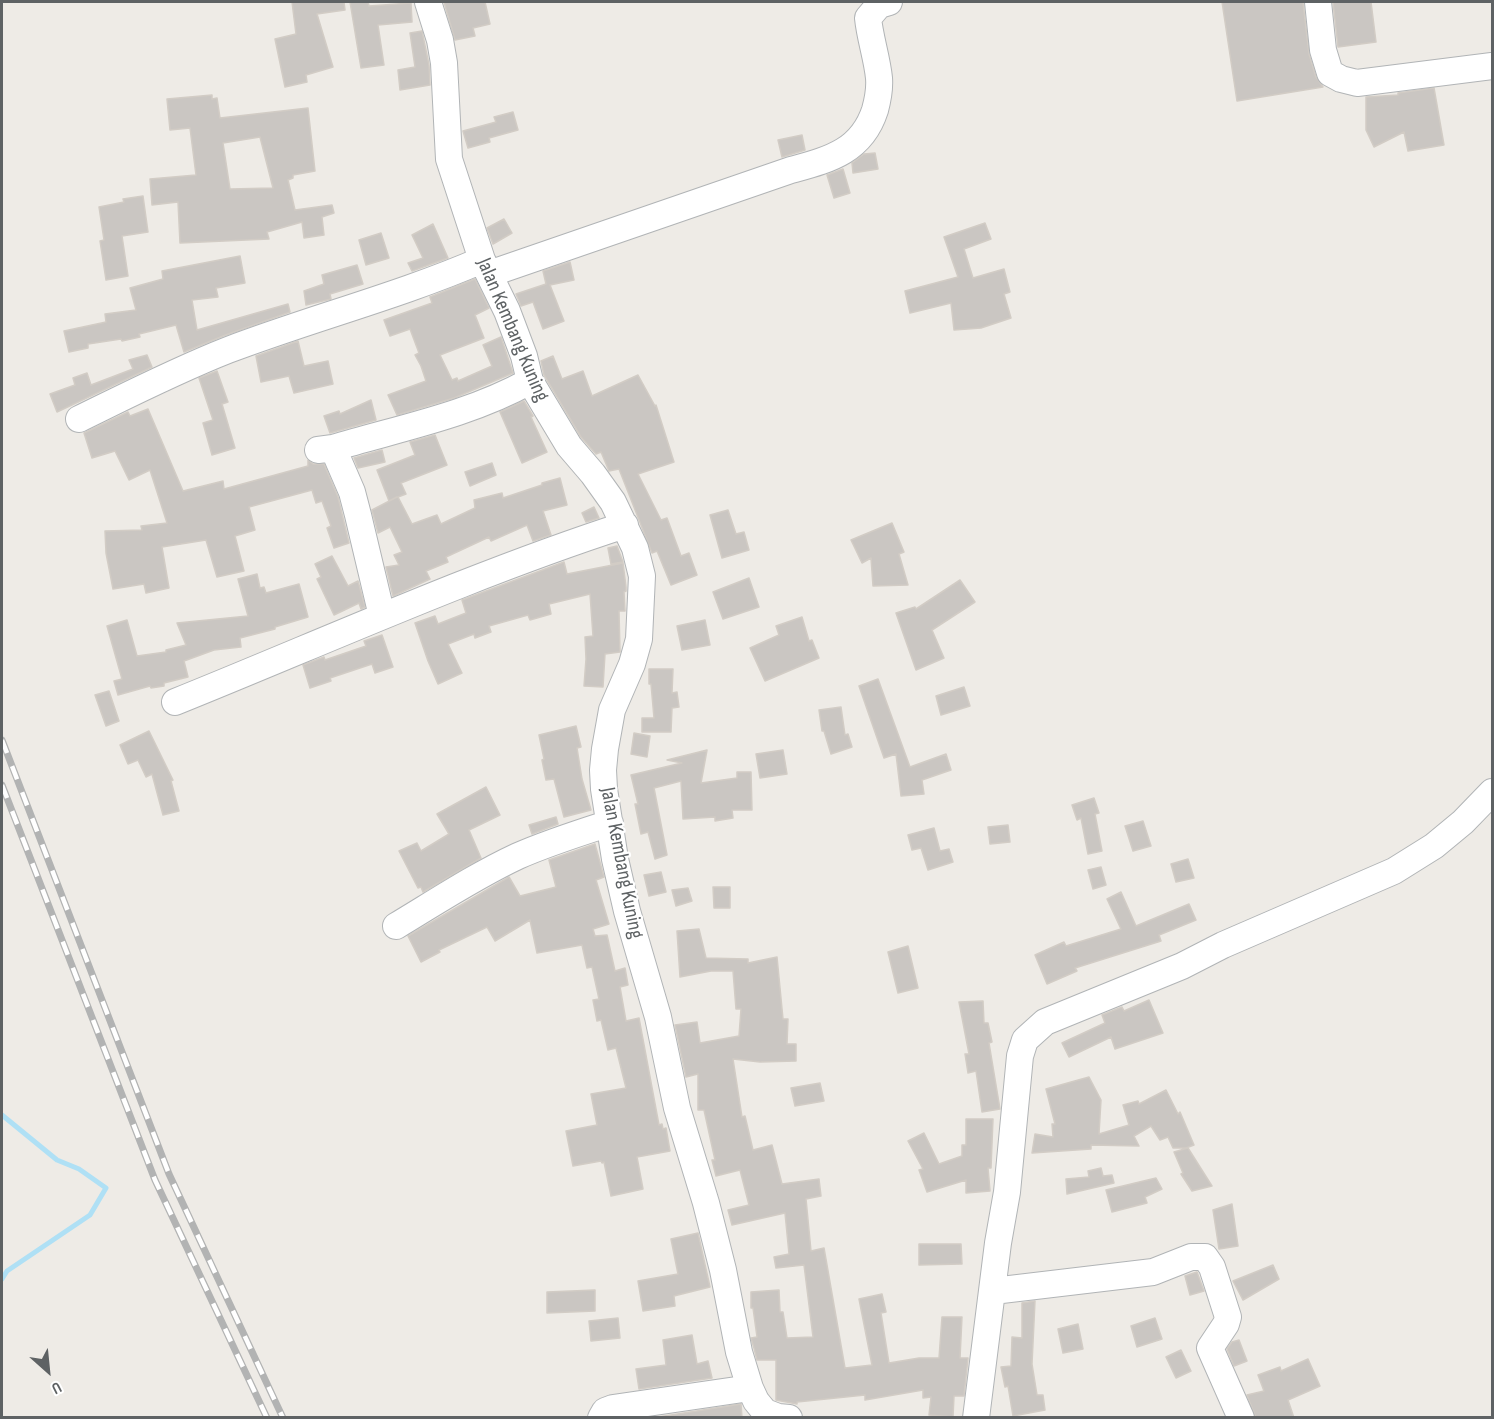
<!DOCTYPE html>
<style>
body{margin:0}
#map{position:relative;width:1494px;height:1419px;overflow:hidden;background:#eeebe6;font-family:"Sofia Sans Condensed",sans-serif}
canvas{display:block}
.frame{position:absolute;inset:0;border:3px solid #5e6264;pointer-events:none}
.north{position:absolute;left:18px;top:1341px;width:60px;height:60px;-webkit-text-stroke:4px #fff;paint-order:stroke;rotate:153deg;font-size:16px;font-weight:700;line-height:24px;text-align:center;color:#5e6264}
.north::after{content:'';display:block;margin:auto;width:21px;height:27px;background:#5e6264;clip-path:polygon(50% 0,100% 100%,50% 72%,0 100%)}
</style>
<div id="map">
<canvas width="1494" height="1419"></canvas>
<div class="frame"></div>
<div class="north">U</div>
</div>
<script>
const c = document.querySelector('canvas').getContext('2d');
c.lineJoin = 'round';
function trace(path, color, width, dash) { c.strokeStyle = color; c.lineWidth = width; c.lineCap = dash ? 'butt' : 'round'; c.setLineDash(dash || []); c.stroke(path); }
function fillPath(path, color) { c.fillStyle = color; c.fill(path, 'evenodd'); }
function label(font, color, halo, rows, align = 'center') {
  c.font = font + ' "Sofia Sans Condensed",sans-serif'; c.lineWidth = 4.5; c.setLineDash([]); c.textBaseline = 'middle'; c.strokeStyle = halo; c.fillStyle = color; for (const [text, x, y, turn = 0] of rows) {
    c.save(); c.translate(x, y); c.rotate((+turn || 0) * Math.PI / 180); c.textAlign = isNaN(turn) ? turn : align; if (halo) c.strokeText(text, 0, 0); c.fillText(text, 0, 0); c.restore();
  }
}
trace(new Path2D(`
 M2 1115 57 1160 79 1169 106 1188 90 1215 7 1271 2 1279`), '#afe0f5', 5);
const building = new Path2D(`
 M292 2H344L345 10 317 14 333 67 306 75 307 82 285 87 275 39 296 34Z
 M350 2H368L369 6 411 3 412 22 378 25 384 65 361 68Z
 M444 2H485L490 24 473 28 475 36 455 40Z
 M1222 2H1303L1309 54 1316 77 1323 87 1237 101Z
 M1333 2H1371L1376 42 1338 47Z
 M422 31 429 65 430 85 400 90 398 70 415 67 410 33Z
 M1434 88 1444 145 1408 151 1404 132 1374 147 1366 130V97L1398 95V93Z
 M212 95V99L217 98 220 118 308 108 315 171 293 175V178L288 180 295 210 332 205 334 213 322 217 324 235 304 238 302 222 267 232 269 239 180 243 178 202 152 205 150 179 196 175 190 128 170 130 167 99ZM260 137 273 188 230 189 223 143Z
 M513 112 518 130 489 138 490 142 468 148 463 131 496 122 494 117Z
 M802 135 805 150 782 157 778 140Z
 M875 153 878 169 853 173 852 163 864 154Z
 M843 169 850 193 834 198 827 175Z
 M143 196 148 232 122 236 128 276 106 280 100 241 104 240 99 207 124 202 123 199Z
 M504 219 512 233 493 244 487 228Z
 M985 223 991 239 964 249 973 278 1004 269 1010 292 1004 294 1011 318 981 328 954 330 951 303 910 313 905 291 958 277 944 237Z
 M433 224 448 258 412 271 408 263 423 258 412 235Z
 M381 233 389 258 366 265 359 240Z
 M240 256 245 283 216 288 218 297 192 300 197 330 288 304 290 312 223 336 184 352 176 325 139 334 140 337 122 341 121 339 88 344V348L69 352 64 331 106 322 105 314 136 310 130 288 163 279 162 271Z
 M570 262 574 280 550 285 564 321 543 329 533 302 521 306 516 294 546 284 543 271Z
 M357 265 363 284 330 294 331 299 306 305 304 291 324 284 322 275Z
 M475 279 489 308 475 315 484 338 440 355 452 380 457 378 458 381 492 366 483 345 501 337 513 373 454 398 397 415 388 395 426 381 421 366 415 355 419 353 410 329 390 336 384 320 432 303 430 297Z
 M298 341 304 366 328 361 333 384 294 393 289 376 261 382 256 356Z
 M147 355 152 367 57 412 50 394 75 385 73 378 87 373 91 385 133 369 129 360Z
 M553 356 562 379 583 371 592 396 638 375 655 406 656 405 674 462 638 474 661 520 667 518 681 556 689 553 697 575 671 585 657 551 652 553 619 469 609 471 601 452 596 454 581 437 544 375 541 361Z
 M217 371 228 402 222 404 235 448 212 455 203 423 213 420 199 378Z
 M371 400 376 420 330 433 324 416 339 411 340 414Z
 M524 401 533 416 531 417 547 452 522 463 500 412Z
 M148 409 183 491 223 481 224 489 308 466V460L313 464H324L338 497 349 543 334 548 327 528 331 526 322 501 316 503 312 490 249 507 255 530 235 536 244 571 217 577 206 540 162 547 169 588 146 593 144 584 113 589 106 553 105 531 142 530 141 526 167 523 150 470 129 480 115 451 92 458 84 433 128 412 130 416Z
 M435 435 447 465 401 483 406 494 398 497 412 524 437 515 441 524 475 508 474 500 502 493 503 498 542 485V483L560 478 567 505 543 511 551 535 533 541 527 525 491 541 489 537 446 557 448 562 426 571 430 579 393 596 386 567 399 565 394 555 402 552 390 527 378 533 372 510 397 497 389 501 377 470 415 455 410 442Z
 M382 450 385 462 358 468 354 458Z
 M492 463 496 475 470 486 465 472Z
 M594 507 599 518 586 522 582 513Z
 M728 510 736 534 744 532 749 550 722 558 710 515Z
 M892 523 904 552 899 554 908 585 873 586 871 558 862 563 851 540Z
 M617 546 623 562 611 564 608 548Z
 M332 556 348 586 358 581 365 607 361 609 359 603 334 615 317 579 321 577 315 564Z
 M564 562 567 574 623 563 626 587V591L624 592 625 611H619L620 652 605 654 603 687 584 686 586 659 585 637 593 636 590 594 549 604 551 614 530 620 528 615 489 626 491 632 475 638 474 634 448 644 462 673 438 684 428 661 415 623 435 616 438 624 466 613 462 600Z
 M257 574 260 588 264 587 266 593 299 584 308 617 275 627V629L240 638 241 647 214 650 184 661 188 677 164 683V686L151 688 150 686 118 695 114 681 122 679 107 626 127 620 137 656 166 652V650L186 645 177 623 248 616 238 579Z
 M749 578 759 607 723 619 713 592Z
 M960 580 975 602 932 630 944 658 916 670 896 613 915 607 916 609Z
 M802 617 809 641 812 640 819 658 765 681 750 648 779 635 776 626Z
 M705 620 710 645 682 650 677 626Z
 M382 635 393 667 375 673 372 664 330 678 331 681 310 688 303 665 324 657 325 660 366 646 364 641Z
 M649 669H673L672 693 677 692 679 707 672 708 671 732H642V718H654L651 684H649Z
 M878 679 910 767 946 754 951 770 922 780 924 794 901 796 896 754 884 758 859 686Z
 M964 687 970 706 941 715 936 696Z
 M109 691 119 721 106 726 95 695Z
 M841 707 845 735 848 734 852 747 831 754 824 731H822L819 710Z
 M576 726 581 747 577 748 582 779 591 810 564 817 554 779 546 780 542 760 544 759 539 735Z
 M149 731 173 780 171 781 179 811 163 815 152 774 146 777 138 760 128 764 120 745Z
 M634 733 650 736 647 757 631 754Z
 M707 750 701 783 737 778V772H751L752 810H732L733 818 715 821V817L683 819 681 781 654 788 667 855 655 859 648 832 641 834 635 804H638L631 775 682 763 667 760Z
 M783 750 787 774 760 778 756 754Z
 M486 787 500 815 469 830 481 858 423 892 421 887 418 888 399 851 417 843 421 851 449 834 437 814Z
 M1094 798 1099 813 1095 814 1102 851 1088 854 1081 818 1077 820 1072 805Z
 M556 817 558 824 532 834 529 825Z
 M1143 821 1151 846 1133 851 1125 826Z
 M1008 825 1010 842 990 844 988 827Z
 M934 828 940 851 949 849 953 862 928 870 921 848 912 850 908 835Z
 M595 844 604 877 596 880 609 924 593 929 595 936 607 935 615 971 625 968 628 985 620 987 626 1021 639 1018 659 1125 662 1124 663 1129 666 1128 670 1151 637 1157 643 1189 611 1196 604 1162 602 1163 601 1161 573 1166 566 1131 597 1125 591 1094 626 1088 616 1048 608 1050 601 1020 597 1021 593 1000 599 999 592 967 587 968 582 945 537 953 530 920 495 941 487 927 439 950 440 952 421 962 408 936 509 877 520 896 556 887 549 860Z
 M1188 859 1194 878 1176 882 1171 864Z
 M1101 867 1106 885 1093 889 1088 870Z
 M661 872 666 892 649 896 644 875Z
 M713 887H730V908H714Z
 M688 888 692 901 676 906 672 890Z
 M1121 892 1136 926 1189 904 1196 920 1159 935 1161 941 1075 968 1077 971 1047 984 1035 955 1064 942 1066 946 1121 929 1107 899Z
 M699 929 706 958 748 959V963L777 957 783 1019H788L787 1044H796V1061L760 1062 733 1059 742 1117 745 1116 753 1150 772 1145 782 1184 819 1179 821 1196 806 1199 811 1251 824 1248 845 1368 872 1365 859 1299 882 1294 886 1312 881 1313 889 1363 919 1358H939L942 1317H962L960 1358H968L964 1396H954L953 1417 929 1415 931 1397 923 1398V1390L865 1400V1395L797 1402V1404L776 1400V1360H757L754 1348 751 1338 757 1337 753 1308H751V1292L779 1290 780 1312H783L787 1338 813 1337 804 1265 776 1268 774 1257 789 1254 785 1213 732 1225 728 1210 749 1205 740 1170 716 1176 712 1160H715L704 1110H698V1074L686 1077 675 1025 697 1022 700 1043 739 1036 741 1009H736L733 971H711L680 977 677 931Z
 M908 946 918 988 898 993 888 952Z
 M1149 1000 1163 1033 1115 1049 1111 1037 1069 1057 1062 1043 1105 1023 1102 1015 1122 1007 1124 1011Z
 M983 1001 984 1023H988L992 1042 989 1043 1000 1109 982 1112 976 1071 968 1073 965 1054H969L959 1002Z
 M1089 1077 1101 1100 1099 1134 1129 1125 1123 1105 1138 1101 1139 1104 1166 1090 1178 1114 1180 1112 1194 1145 1186 1148H1173L1168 1137 1160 1140 1151 1126 1134 1136 1139 1146 1091 1145V1149L1032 1153 1035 1134 1053 1137 1052 1124H1055L1046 1089Z
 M820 1083 824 1101 795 1106 791 1088Z
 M966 1119H993L991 1168H988L990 1191 966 1193V1180L927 1192 919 1170 923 1169 908 1141 924 1133 939 1164 962 1156V1145H966Z
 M1188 1148 1212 1186 1192 1191 1181 1174 1183 1173 1174 1152Z
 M1101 1168 1103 1176 1112 1175 1114 1183 1067 1194 1066 1179 1089 1177 1088 1171Z
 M1156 1178 1162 1189 1145 1197 1147 1203 1112 1212 1106 1190Z
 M1232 1204 1238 1246 1219 1249 1213 1210Z
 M698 1233 710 1287 674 1296 675 1306 643 1311 638 1281 678 1274 671 1239Z
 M919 1244H961L962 1264 919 1265Z
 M1273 1265 1279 1279 1243 1300 1233 1281Z
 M1197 1272 1204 1291 1190 1295 1185 1276Z
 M595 1290V1311L547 1313V1292Z
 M1035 1301 1032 1364 1037 1395H1043L1045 1410 1013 1416 1008 1386 1005 1387 1001 1367 1011 1366 1012 1337 1022 1338V1303Z
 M618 1318 620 1338 591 1341 589 1321Z
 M1155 1318 1162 1339 1137 1347 1131 1326Z
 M1078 1324 1083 1349 1063 1353 1058 1329Z
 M692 1335 697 1364 708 1361 712 1378 639 1389 636 1369 666 1365 663 1340Z
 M1239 1340 1247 1361 1234 1366 1227 1349 1232 1342Z
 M1181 1350 1191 1371 1176 1378 1166 1357Z
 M1308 1359 1320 1386 1288 1400 1294 1418H1256L1247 1395 1264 1391 1258 1375 1280 1367 1281 1371Z
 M741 1404 742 1418H652Z`);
fillPath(building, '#cac6c2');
trace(building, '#d2ccc5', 1.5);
const minor = new Path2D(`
 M428 2 440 40 444 63 449 159 482 260 507 311 524 356 530 381 569 446 593 474 613 502 635 548 642 576 639 639 632 664 612 710 605 749 603 770 604 789 615 859 627 911 658 1017 677 1108 706 1203 723 1270 739 1352 750 1388 756 1401 765 1412 778 1417 789 1418
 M1318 2 1323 50 1330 73 1341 79 1357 83 1492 66
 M489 274 788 171C827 160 861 153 875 110 878 99 880 90 879 78 877 58 870 38 868 18L879 5 889 2
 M79 419C128 395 177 370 228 350 312 318 399 296 482 260
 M333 448 352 492 358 515 382 616
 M318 450 333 448C400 428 469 415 530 381
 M175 702C324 642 471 575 625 525
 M396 926C436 902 475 876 518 856 547 843 579 833 610 823
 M993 1291 1153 1272 1191 1257H1205L1212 1267 1228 1317 1226 1324 1210 1348 1241 1418
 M601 1418 605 1411 613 1408 750 1388
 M976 1418 998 1243 1007 1192 1020 1056 1025 1040 1045 1022 1182 966 1223 945 1394 871 1434 846 1463 822 1492 792`);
trace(minor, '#b1b4b6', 28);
trace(minor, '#fff', 26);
const rail = new Path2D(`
 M2 740 169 1174 283 1418
 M2 785 155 1180 267 1418`);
trace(rail, '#b2b3b3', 7);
trace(rail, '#fff', 4.5, [14]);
label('21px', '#5e6264', '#fff', [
 ["Jalan Kembang Kuning",512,330,67],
 ["Jalan Kembang Kuning",621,863,79]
]);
</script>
